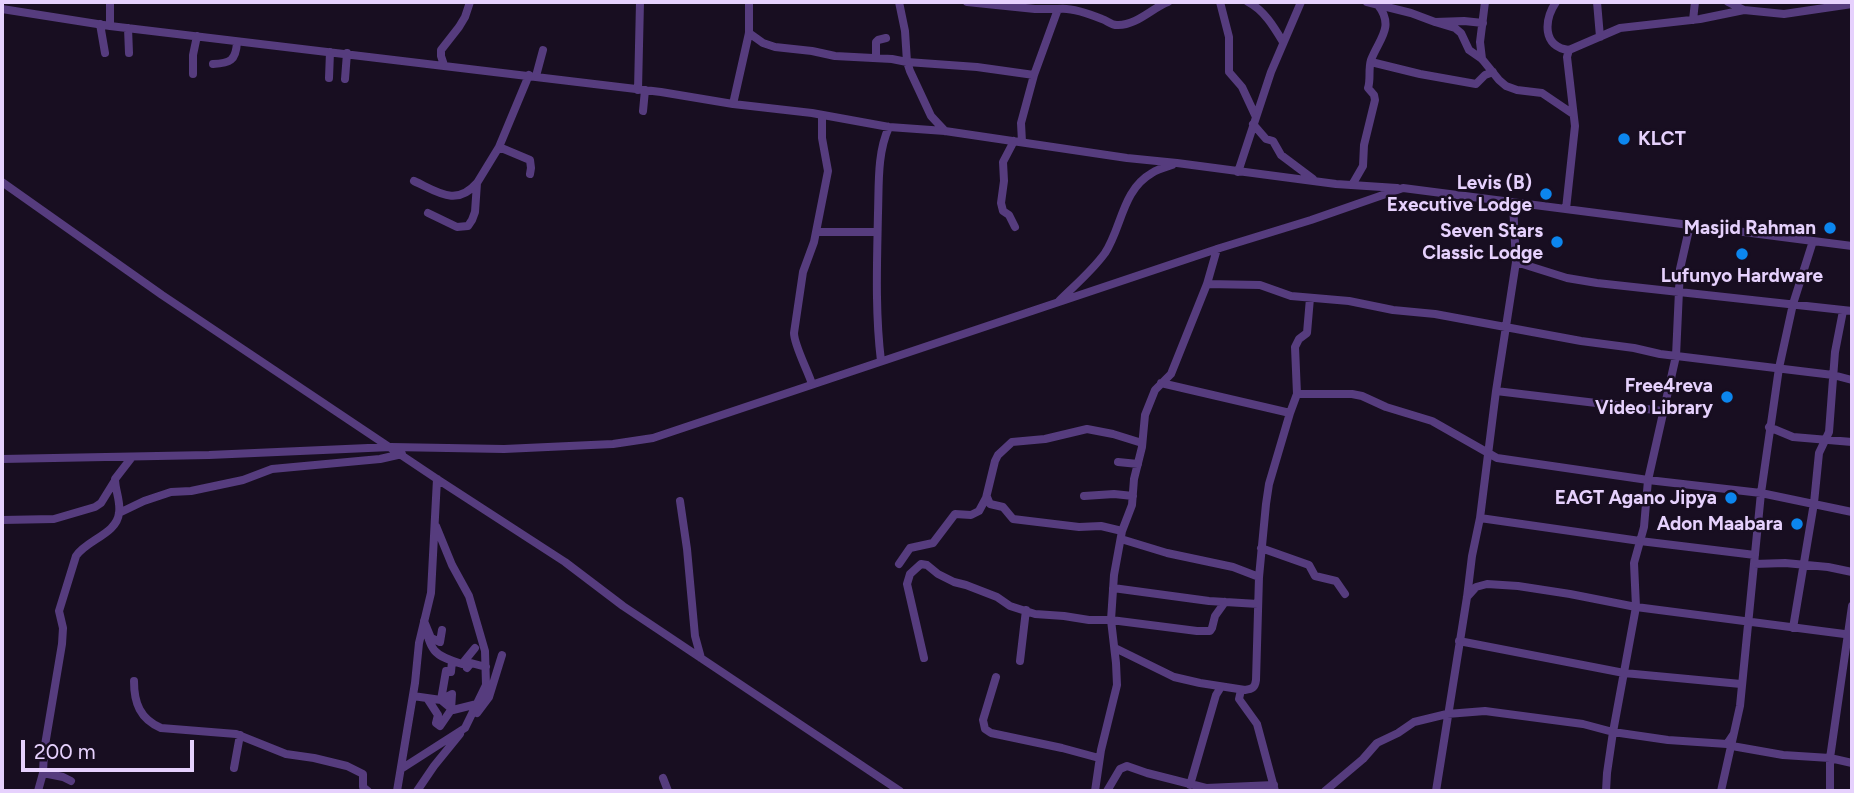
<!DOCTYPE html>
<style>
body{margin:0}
#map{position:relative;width:1854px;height:793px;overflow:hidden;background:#180e21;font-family:Figtree,sans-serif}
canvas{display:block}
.frame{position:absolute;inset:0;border:4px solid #e6d1fd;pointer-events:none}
.scale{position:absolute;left:21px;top:740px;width:173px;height:32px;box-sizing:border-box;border:4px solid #e6d1fd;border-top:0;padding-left:9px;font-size:21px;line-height:24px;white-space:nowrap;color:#e6d1fd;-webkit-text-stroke:5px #180e21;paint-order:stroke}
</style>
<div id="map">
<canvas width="1854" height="793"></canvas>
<div class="frame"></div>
<div class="scale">200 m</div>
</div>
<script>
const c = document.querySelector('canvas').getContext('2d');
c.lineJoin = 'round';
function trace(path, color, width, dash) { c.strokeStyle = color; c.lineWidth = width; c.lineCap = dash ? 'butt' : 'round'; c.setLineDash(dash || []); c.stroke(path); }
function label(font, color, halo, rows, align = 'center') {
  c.font = font + ' Figtree,sans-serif'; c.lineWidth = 5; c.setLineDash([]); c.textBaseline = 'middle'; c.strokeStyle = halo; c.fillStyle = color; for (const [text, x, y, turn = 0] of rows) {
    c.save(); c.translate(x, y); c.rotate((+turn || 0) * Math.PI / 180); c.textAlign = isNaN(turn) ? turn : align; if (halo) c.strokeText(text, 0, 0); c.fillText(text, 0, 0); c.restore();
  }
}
trace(new Path2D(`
 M899 2 905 31 907 62 910 71 931 116 945 131
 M967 2 1035 9H1058
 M1220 2 1229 37V72L1242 87 1256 117
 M1248 2C1264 10 1274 27 1283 42
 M1367 2 1411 13 1435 22 1464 21 1483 23
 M1556 2C1544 20 1542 47 1569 50
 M1597 2 1600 37
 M1728 2 1744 10
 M2 9 110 26 661 92 733 104 812 113 889 127 945 131 1127 158 1177 163 1336 184 1397 188
 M1693 20 1695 2
 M1435 22 1455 28 1461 33 1469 50 1482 59 1499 80 1506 86 1517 90 1542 93 1573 114
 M100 24 105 53
 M110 26V2
 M128 28 129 53
 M749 33 763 43 775 47 812 51 835 56 892 59 907 62 977 67 1034 75
 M876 58V42L878 40 886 38
 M1482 59 1480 42 1485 2
 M1371 62 1420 74 1476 84 1485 75 1493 72
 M213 64C230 63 236 61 237 42
 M444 65 441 56V50L459 27 465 17 470 2
 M193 74V55L197 36
 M536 76 543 50
 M329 78 330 52
 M345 79 347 53
 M638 90 640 2
 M733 104 749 33V2
 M643 111 645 90
 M1253 124 1266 139 1273 141 1281 155 1313 179
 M1014 141 1003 162 1004 181 1001 203 1003 211 1009 215 1015 227
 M1022 142 1021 123 1034 75 1058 9C1071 7 1090 14 1102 19 1108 21 1111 25 1117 25 1136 26 1152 8 1168 2
 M499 147 530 160 531 168 530 174
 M1238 172 1271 72 1301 2
 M414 181C438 192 456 207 477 183
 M2 182 162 295 437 479 565 562 623 606 900 791
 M1352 185 1363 166 1364 145 1375 100 1374 95 1368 88C1371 79 1368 70 1371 60 1379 39 1395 27 1378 5
 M1566 209 1575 126 1567 57 1569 50 1620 28 1700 19 1744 10 1784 14 1852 4
 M428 213 457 227 468 226 472 220 475 212 477 183 499 147 529 75
 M816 232H877
 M1516 262 1567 278 1597 283 1852 311
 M1207 284 1260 285 1291 296 1349 301 1393 310 1435 314 1581 341 1634 348 1660 354 1833 375 1852 380
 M1059 301C1075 285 1092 271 1105 253 1122 227 1122 190 1152 173 1158 169 1166 167 1172 165
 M881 361C875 312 877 262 878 213 879 185 877 153 889 127
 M1161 383 1290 413
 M812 384C808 371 794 345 794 333L803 272 814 242 828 171 822 138V115
 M1496 391 1663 411
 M1297 394H1352L1362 396 1386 407 1432 421 1497 458 1648 480 1761 493 1852 512
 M1769 427 1793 437 1852 442
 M2 459 209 455 391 447 504 449 613 444 653 438 1220 248 1311 220 1403 188 1852 246
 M1118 462 1138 464
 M1084 496 1114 494 1133 496
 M987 497 990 504 1003 507 1013 519 1079 527 1101 526 1122 531
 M680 501 687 549 695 636 701 658
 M119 513 144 501 171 492 191 491 243 480 272 469 380 459 402 454
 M1480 518 1640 541 1755 555
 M2 520 54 519 95 507 101 503 114 482
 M1121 539 1167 553 1233 567 1259 577
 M1261 548 1309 565 1315 576 1336 581 1345 594
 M899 564 910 548 933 543 955 514 971 515 979 511 986 498 995 461 998 455 1012 442 1045 439 1087 429 1113 434 1142 443
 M1754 564 1785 563 1828 567 1852 572
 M1113 588 1209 601 1258 604
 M1467 597 1476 587 1487 584 1518 586 1570 594 1636 607 1852 635
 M1793 628 1814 503 1819 453 1829 432 1835 352 1843 311
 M442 630 440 642 431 638 424 621C431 651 432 655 462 664L475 648
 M1459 641 1624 673 1741 684
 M1115 648 1174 677 1200 683 1245 690C1252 689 1255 688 1256 680L1259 577 1266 504 1269 484 1290 413 1297 394 1295 347 1299 339 1307 333 1310 298
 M924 658 907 584 910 574 921 564 927 565 938 574 954 582 966 585 997 597 1010 606 1035 614 1064 616 1089 620H1111L1197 631H1210L1212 628 1215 616 1225 602
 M452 661 451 672 446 671 441 700 453 710 477 704
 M1020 661 1026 610
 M467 668 471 663 486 667
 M996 677 983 720 985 729 991 733 1062 748 1099 758
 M134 681C134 703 140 719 161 728L236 734 286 754 314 758 347 766 363 774V787L368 791
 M1241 690 1239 699 1257 724 1275 791
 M413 696 427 698 438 715 436 723 440 726 451 710 452 694 441 700 427 698
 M477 713 489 697 502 655
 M1732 746 1783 755 1830 758 1852 763
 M234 768 240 735
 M401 769 465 728 486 685 485 651 469 596 452 565 436 526
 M43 773 44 751 62 644 63 628 59 611 76 556C86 540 117 534 119 513 121 502 115 490 115 479L132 457
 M663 778 668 791
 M1190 785 1216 695 1221 687
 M38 791 43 773 63 777 71 781
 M397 791 415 683 419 643 431 593 437 479
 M417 791 434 766 460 734
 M1095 791 1101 750 1117 685 1116 663 1111 620 1114 575 1122 531 1132 505 1134 479 1142 447 1145 415 1155 390 1171 374 1207 284 1217 249
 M1107 791 1120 769 1127 766 1147 773 1206 788 1274 785
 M1325 791 1363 759 1377 743 1398 733 1414 722 1447 714 1485 711 1500 713 1583 724 1613 732 1668 740 1727 744 1733 735
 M1436 791 1467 597 1472 556 1480 518 1496 391 1516 262 1513 204
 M1606 791 1607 773 1613 732 1636 607 1634 563 1644 527 1648 480 1676 356 1680 269 1690 225
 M1721 791 1740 706 1761 493 1779 368 1793 304 1813 241
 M1830 791V758L1852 606`), '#563c7e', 8);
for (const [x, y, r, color] of [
 [1624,139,7,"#0c86ee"],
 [1546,194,7,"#0c86ee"],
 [1830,228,7,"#0c86ee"],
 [1557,242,7,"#0c86ee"],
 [1742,254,7,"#0c86ee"],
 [1727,397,7,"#0c86ee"],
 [1731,498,7,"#0c86ee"],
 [1797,524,7,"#0c86ee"]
]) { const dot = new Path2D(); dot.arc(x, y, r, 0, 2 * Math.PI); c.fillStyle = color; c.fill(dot); trace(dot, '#180e21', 2.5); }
label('bold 19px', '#e6d1fd', '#180e21', [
 ["KLCT",1638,139,"left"],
 ["Levis (B)",1532,183],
 ["Executive Lodge",1532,205],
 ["Masjid Rahman",1816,228],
 ["Seven Stars",1543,231],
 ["Classic Lodge",1543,253],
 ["Lufunyo Hardware",1742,276,"center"],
 ["Free4reva",1713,386],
 ["Video Library",1713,408],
 ["EAGT Agano Jipya",1717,498],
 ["Adon Maabara",1783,524]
], 'right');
</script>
